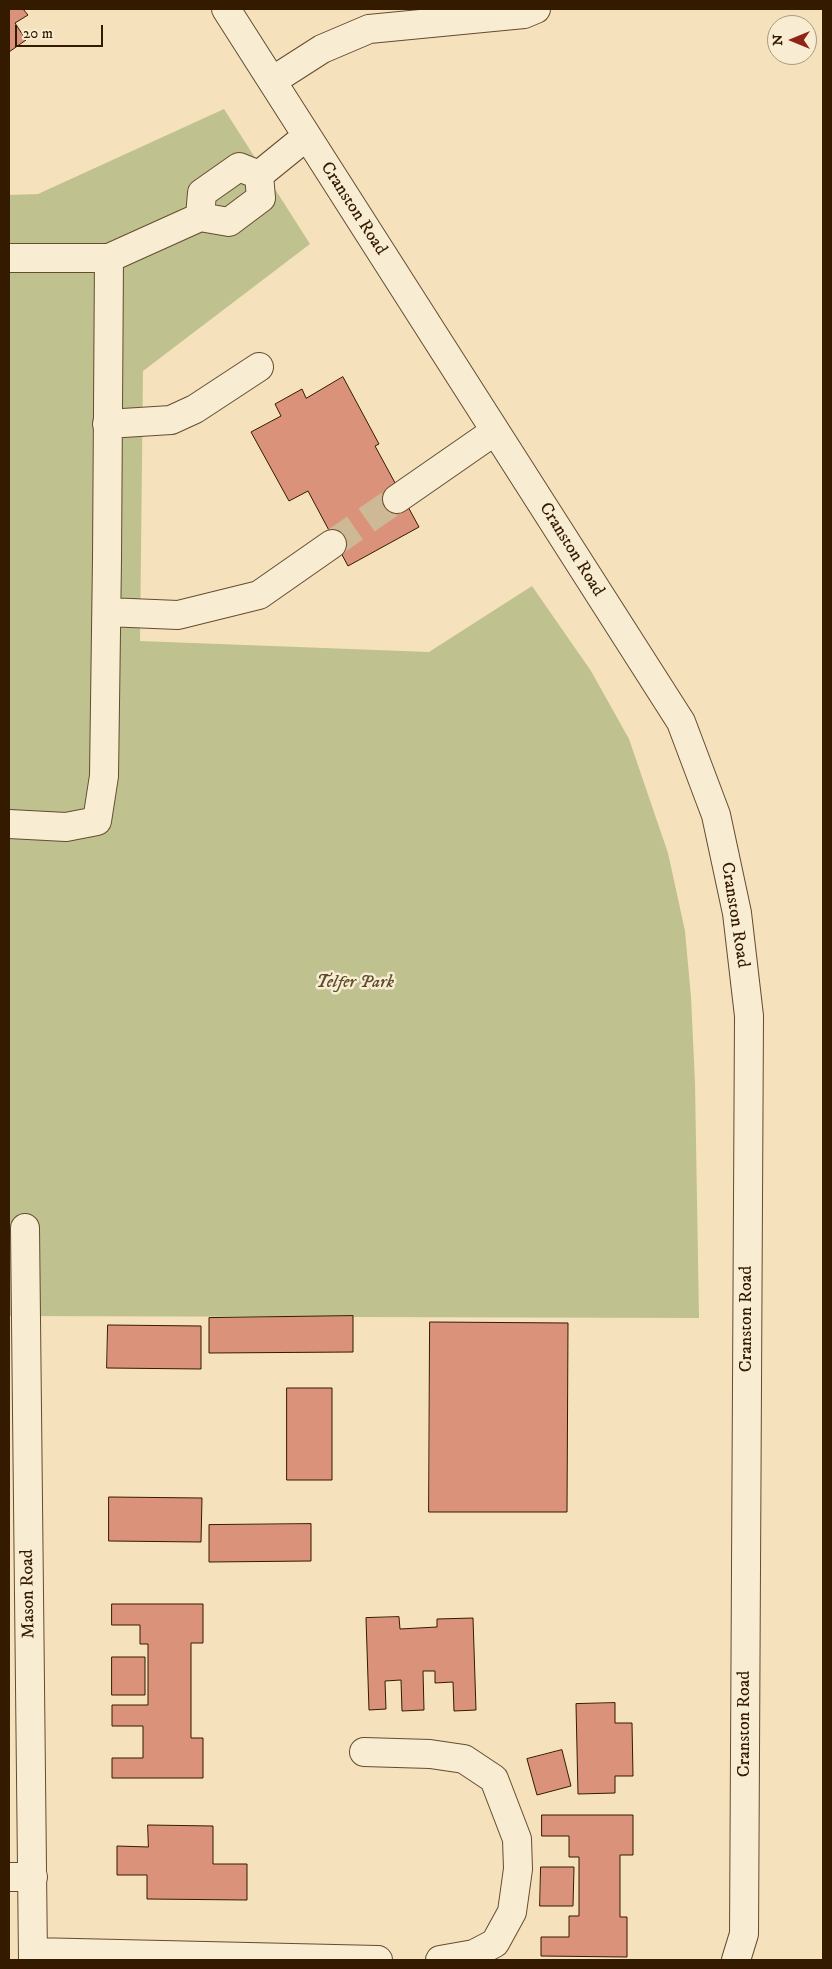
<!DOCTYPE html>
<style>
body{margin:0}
#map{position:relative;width:832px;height:1969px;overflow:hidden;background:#f5e1bc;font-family:"IM FELL DW Pica",serif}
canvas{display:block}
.frame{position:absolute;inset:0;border:10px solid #341b00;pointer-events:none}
.north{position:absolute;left:767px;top:15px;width:50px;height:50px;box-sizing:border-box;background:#f8ecd3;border:1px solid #aa987f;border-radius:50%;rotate:270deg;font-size:14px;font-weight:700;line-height:20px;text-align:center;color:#341b00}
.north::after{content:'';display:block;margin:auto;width:18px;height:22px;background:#8f2418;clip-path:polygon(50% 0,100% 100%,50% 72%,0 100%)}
.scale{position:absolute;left:15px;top:25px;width:88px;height:22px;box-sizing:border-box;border:2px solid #341b00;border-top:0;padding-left:6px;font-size:15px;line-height:18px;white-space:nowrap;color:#341b00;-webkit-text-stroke:4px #f8ecd3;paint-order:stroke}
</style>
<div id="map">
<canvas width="832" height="1969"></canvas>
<div class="frame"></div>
<div class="north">N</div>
<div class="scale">20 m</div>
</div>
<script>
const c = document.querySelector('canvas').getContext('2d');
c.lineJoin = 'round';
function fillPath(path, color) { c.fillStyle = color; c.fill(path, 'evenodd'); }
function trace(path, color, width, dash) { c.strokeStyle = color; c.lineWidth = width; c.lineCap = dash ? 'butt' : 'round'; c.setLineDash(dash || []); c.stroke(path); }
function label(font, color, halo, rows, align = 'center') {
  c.font = font + ' "IM FELL DW Pica",serif'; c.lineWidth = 5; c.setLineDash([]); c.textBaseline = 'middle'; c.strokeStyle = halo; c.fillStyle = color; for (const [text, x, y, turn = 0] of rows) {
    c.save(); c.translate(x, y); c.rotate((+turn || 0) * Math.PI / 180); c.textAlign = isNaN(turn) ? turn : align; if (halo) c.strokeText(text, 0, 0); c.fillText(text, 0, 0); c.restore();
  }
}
fillPath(new Path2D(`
 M224 109 310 244 143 371 140 641 429 652 532 586 591 671 629 739 668 853 685 931 691 997 695 1083 699 1318 9 1316V195L38 194Z`), '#bfc28e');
const building = new Path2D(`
 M9 9H23L28 15 15 23 26 40 9 52Z
 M343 377 379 444 375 446 419 527 348 566 308 491 289 501 251 432 281 416 275 404 302 389 306 398Z
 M353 1316V1352L209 1353V1318Z
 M430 1322 568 1323 567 1512H429Z
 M108 1325 201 1326V1369L107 1368Z
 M287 1388H332V1480H287Z
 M109 1497 202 1498 201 1542 109 1541Z
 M311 1524V1561L209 1562V1525Z
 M112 1604H203V1643H191V1738H203V1778H112V1758H143V1726H112V1705H148V1644H140V1625H112Z
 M399 1617 400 1629 437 1627V1619L473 1618 476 1710 454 1711 453 1682 435 1683V1671H423L424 1710 402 1711 401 1680 385 1681 386 1709 369 1710 366 1618Z
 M112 1657H145V1695H112Z
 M615 1703V1723H632L633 1776H615V1793L578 1794 576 1704Z
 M562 1750 571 1786 537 1795 527 1759Z
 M542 1815H633V1855H620V1917H627V1957L541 1956V1937H569V1916H579V1857H569V1836H542Z
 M148 1825 213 1826V1864H247V1900L147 1899V1875H117V1846L148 1847Z
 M541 1867H574L573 1906H540Z`);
fillPath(building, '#da927b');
trace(building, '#341b00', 1);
trace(new Path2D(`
 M332 544 397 499`), '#ceb996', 28, [28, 14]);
const minor = new Path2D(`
 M226 9 681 722 716 815 737 913 749 1016 744 1934 736 1960
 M272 81 322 49 369 29 524 14 536 9
 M259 175 307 136
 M200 217 202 193 239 167 259 175
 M9 258H109L200 217 229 222 261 198 259 175
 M107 424 171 420 195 409 259 367
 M397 499 495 431
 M107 612 178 615 259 595 332 544
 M9 824 66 827 97 821 104 776 107 559 109 258
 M25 1228 33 1960
 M364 1752 430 1754 464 1759 494 1779 517 1839 518 1869 512 1912 495 1943 474 1954 440 1960
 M9 1877H33
 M33 1952 378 1960`);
trace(minor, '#644c2f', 30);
trace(minor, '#f8ecd3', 28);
label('18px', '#341b00', '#f8ecd3', [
 ["Cranston Road",353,209,57],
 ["Cranston Road",571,550,58],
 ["Cranston Road",734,915,81],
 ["Cranston Road",747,1319,-90],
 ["Mason Road",29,1594,-91],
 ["Cranston Road",745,1724,-90]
]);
label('italic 18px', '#5e4d2b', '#f8ecd3', [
 ["Telfer Park",355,983]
]);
</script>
